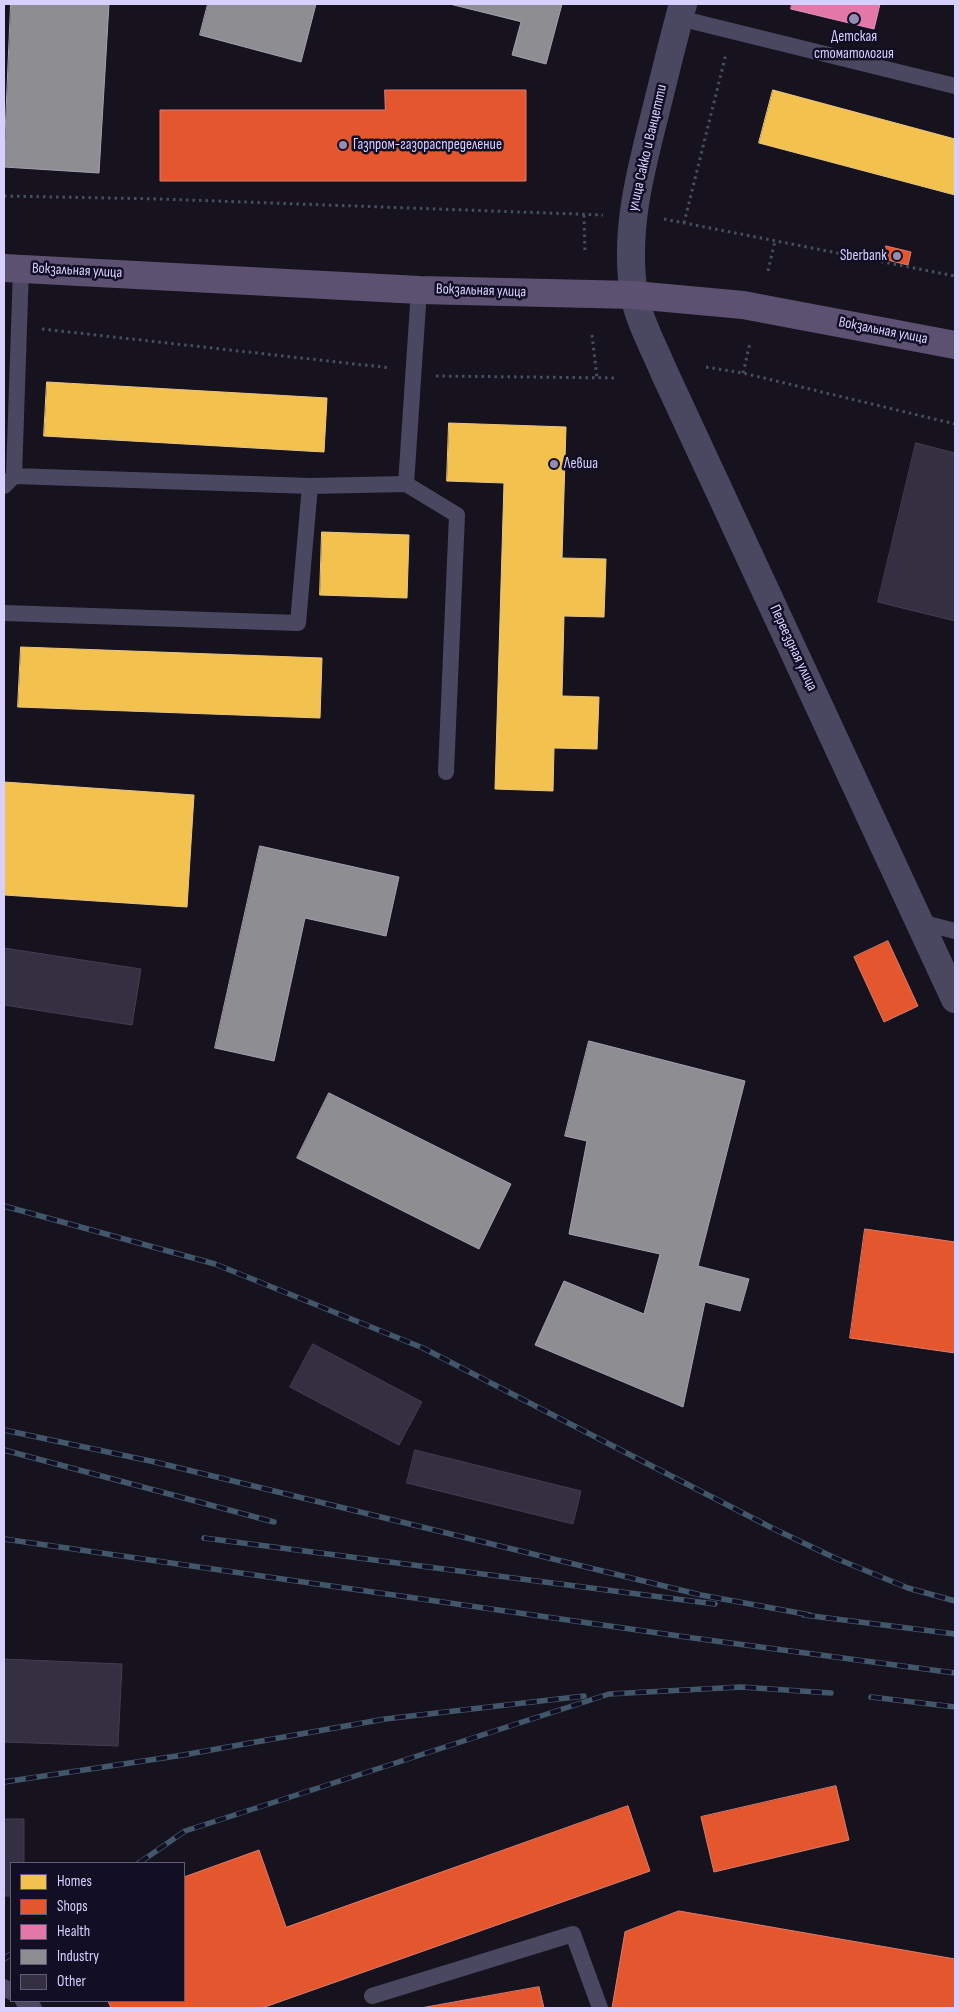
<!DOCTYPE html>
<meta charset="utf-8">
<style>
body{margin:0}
#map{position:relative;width:959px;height:2012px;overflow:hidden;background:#16131f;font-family:"Sofia Sans Condensed",sans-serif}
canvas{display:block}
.frame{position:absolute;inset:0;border:5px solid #d7d0ff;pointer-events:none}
.legend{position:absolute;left:10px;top:1862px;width:175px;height:140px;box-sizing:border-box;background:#120e24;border:1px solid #615c7c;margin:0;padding:6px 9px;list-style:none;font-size:15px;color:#d7d0ff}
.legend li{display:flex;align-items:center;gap:10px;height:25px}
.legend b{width:25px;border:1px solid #615c7c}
</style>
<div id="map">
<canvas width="959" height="2012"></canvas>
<div class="frame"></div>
<ul class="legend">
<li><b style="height:14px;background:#f2c14e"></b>Homes</li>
<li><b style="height:14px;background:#e4572e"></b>Shops</li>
<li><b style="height:14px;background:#e377a8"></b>Health</li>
<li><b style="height:14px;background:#8d8d92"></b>Industry</li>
<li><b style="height:14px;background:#343041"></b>Other</li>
</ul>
</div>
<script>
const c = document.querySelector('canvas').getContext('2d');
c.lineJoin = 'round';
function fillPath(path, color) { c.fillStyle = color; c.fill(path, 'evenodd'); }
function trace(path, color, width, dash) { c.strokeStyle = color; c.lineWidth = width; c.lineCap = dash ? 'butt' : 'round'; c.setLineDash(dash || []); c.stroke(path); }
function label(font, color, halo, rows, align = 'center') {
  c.font = font + ' "Sofia Sans Condensed",sans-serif'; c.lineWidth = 5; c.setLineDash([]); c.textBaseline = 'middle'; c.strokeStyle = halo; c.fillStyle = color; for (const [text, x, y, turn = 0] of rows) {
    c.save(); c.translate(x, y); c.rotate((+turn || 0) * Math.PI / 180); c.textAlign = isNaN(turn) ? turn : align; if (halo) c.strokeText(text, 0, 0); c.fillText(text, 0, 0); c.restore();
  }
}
const homes = new Path2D(`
 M773 90 955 139V195L759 143Z
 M47 382 327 398 324 452 44 436Z
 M449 423 566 427 562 558 606 559 604 617 564 616 562 696 599 697 597 749 554 748 553 791 495 789 504 483 447 481Z
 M322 532 409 535 407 598 320 595Z
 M21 647 322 658 320 718 18 707Z
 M4 782 194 795 187 907 4 895Z`);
fillPath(homes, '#f2c14e');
trace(homes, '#eac683', 1);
const shops = new Path2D(`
 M385 90H526V181H160V110H385Z
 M886 246 911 252 908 265 883 259Z
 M888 941 918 1006 884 1022 854 957Z
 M865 1229 955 1242V1353L850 1338Z
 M836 1786 849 1840 714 1872 701 1817Z
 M628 1806 650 1871 262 2008H111L108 2001H184V1877L259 1850 286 1927Z
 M679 1911 955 1959V2008H612L625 1932Z
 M539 1987 544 2008H421Z`);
fillPath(shops, '#e4572e');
trace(shops, '#e07b6d', 1);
const health = new Path2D(`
 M792 4H880L874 29 791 9Z`);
fillPath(health, '#e377a8');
trace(health, '#df92c2', 1);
const industry = new Path2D(`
 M11 4H109L99 173 4 167Z
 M208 4H316L301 62 200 35Z
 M450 4H562L546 64 512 55 521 22Z
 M260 846 399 877 386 936 305 918 274 1061 215 1048Z
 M589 1041 745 1081 698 1266 749 1279 740 1311 705 1302 683 1407 535 1345 564 1281 644 1314 660 1254 569 1234 587 1141 565 1136Z
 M329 1093 511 1184 479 1249 297 1158Z`);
fillPath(industry, '#8d8d92');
trace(industry, '#a3a1b3', 1);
const building = new Path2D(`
 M916 443 955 453V621L878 602Z
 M4 948 141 969 132 1025 4 1005Z
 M313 1344 422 1402 399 1445 290 1387Z
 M415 1450 581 1491 573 1524 407 1483Z
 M4 1659 122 1664 118 1746 4 1742Z
 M4 1819H24V1863H11V1896H4Z`);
fillPath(building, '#343041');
trace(building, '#423d52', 1);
trace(new Path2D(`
 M4 196 161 199 603 215
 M584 215 585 253
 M664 219 955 276
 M684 223 726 54
 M768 271 775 241
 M42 329 391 368
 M592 335 597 378
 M706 367 743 373 955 424
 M743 373 750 343
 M436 376 618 378`), '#44505f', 3, [2.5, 4]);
trace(new Path2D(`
 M679 18 955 86
 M419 290 406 484 457 515 446 772
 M4 486 14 476 21 268
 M310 486 406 484
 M4 613 298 623 310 486 14 476
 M920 922 955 931
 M4 1987 11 1992
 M372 1996 573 1934 600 2008
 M23 2001 34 2008`), '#494860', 16);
trace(new Path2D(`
 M683 4C673 40 664 78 655 114 640 173 624 233 634 294 638 319 655 350 664 372L955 999`), '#494860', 28);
trace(new Path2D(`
 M4 268 419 290 634 295 743 305 955 345`), '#5d5171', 28);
const rail = new Path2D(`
 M4 1206 215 1264 423 1348 772 1528 835 1558 908 1588 955 1601
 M4 1430 155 1462 701 1595 810 1615
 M4 1450 274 1522
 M204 1538 715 1604
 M4 1539 693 1638 955 1673
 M804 1615 955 1634
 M871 1697 955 1707
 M4 1782 183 1755 385 1719 584 1696
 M139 1863 185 1831 609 1694 741 1687 831 1693
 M4 1959 11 1954`);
trace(rail, '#425769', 5.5);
trace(rail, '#120e24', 4, [11]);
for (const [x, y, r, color] of [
 [854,19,6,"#938eb1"],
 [343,145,5,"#938eb1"],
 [897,256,5,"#938eb1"],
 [554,464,5,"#938eb1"]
]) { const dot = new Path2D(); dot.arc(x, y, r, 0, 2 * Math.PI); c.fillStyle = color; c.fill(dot); trace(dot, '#120e24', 2); }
label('15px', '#d7d0ff', '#120e24', [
 ["Детская",854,37,"center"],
 ["стоматология",854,54,"center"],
 ["Газпром-газораспределение",353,145],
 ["Sberbank",887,256,"right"],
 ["Левша",564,464]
], 'left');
label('15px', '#d7d0ff', '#120e24', [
 ["улица Сакко и Ванцетти",648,148,-77],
 ["Вокзальная улица",77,271,3],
 ["Вокзальная улица",481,291,2],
 ["Вокзальная улица",883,331,11],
 ["Переездная улица",793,648,65]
]);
</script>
